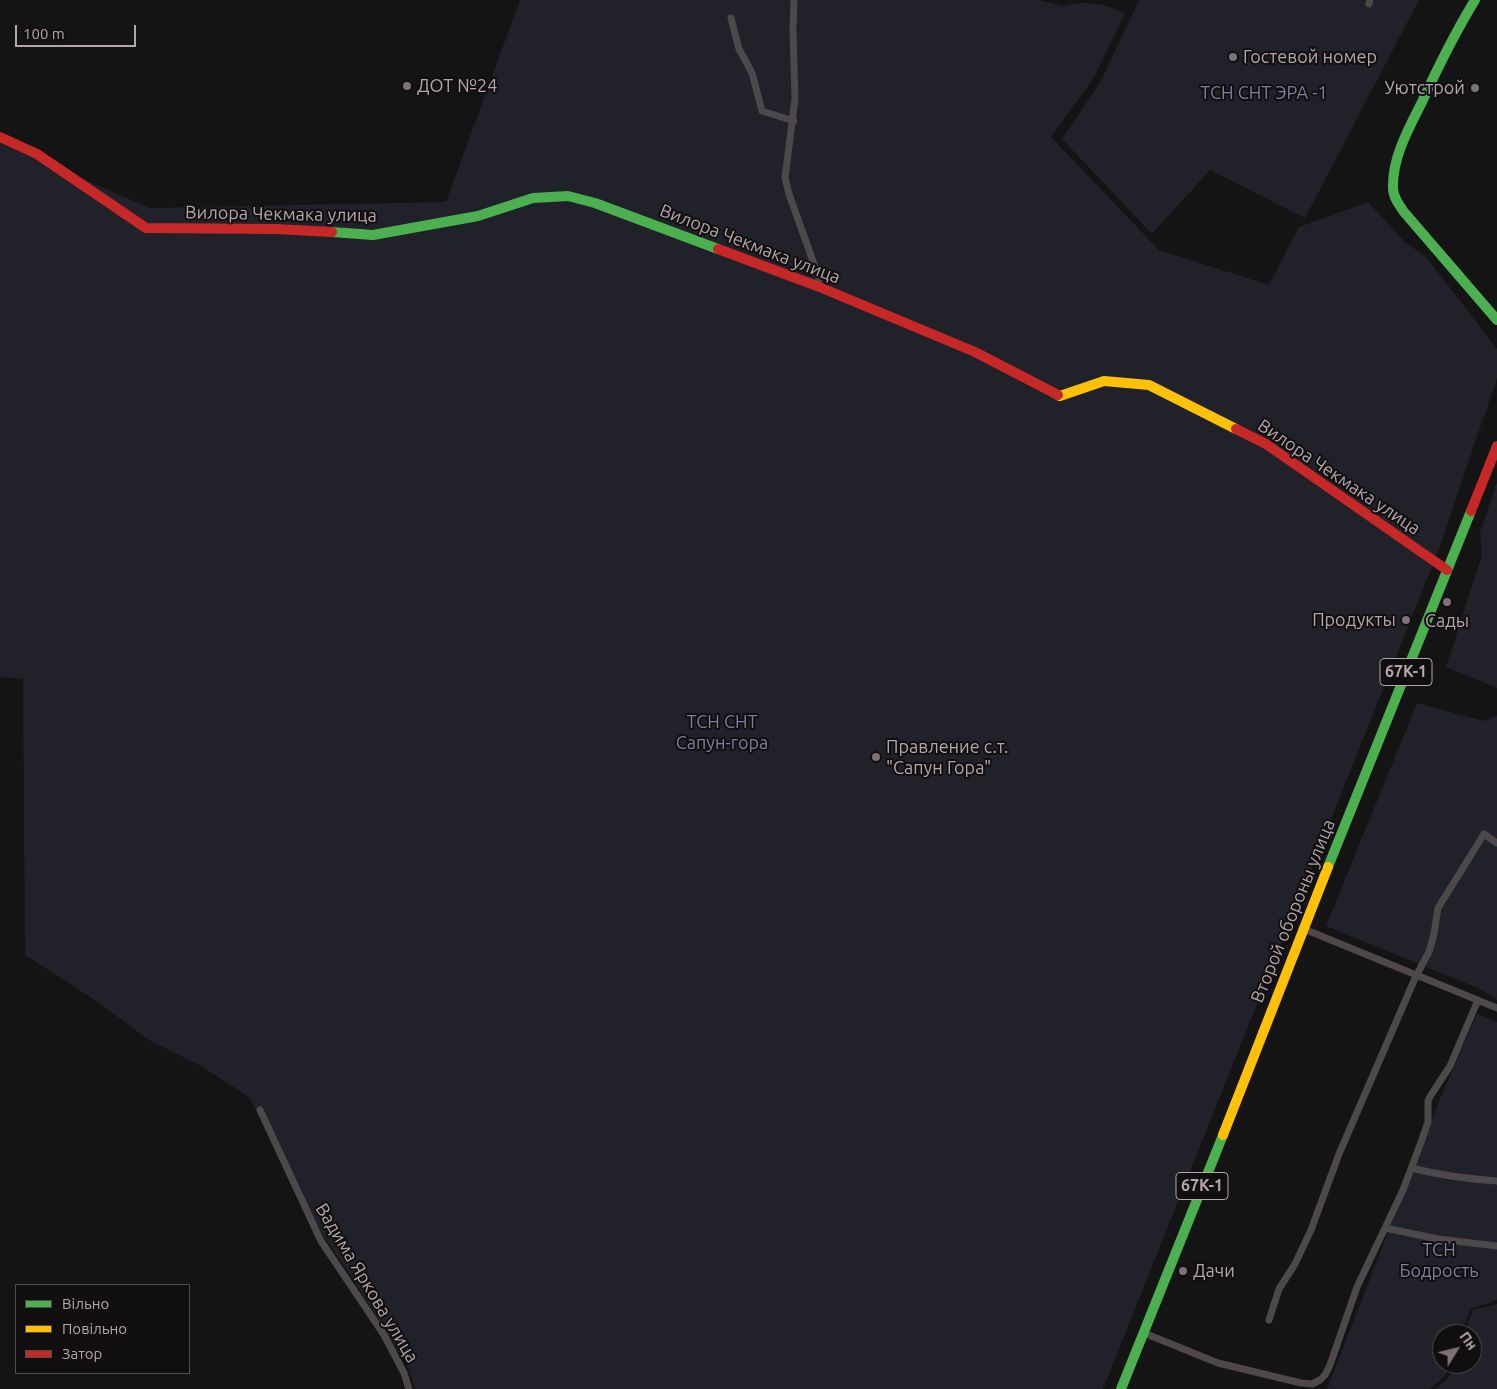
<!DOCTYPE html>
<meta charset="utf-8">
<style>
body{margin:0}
#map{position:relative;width:1497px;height:1389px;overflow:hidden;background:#141414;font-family:Ubuntu,sans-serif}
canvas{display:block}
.legend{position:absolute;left:15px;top:1284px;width:175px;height:90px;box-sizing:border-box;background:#100e0e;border:1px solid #524a4d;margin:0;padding:6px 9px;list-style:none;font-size:15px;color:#b5a5ac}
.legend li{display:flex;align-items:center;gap:10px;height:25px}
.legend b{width:25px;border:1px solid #524a4d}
.north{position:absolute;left:1432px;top:1324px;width:50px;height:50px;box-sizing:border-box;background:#100e0e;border:1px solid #524a4d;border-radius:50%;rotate:54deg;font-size:14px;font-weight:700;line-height:20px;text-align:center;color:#b5a5ac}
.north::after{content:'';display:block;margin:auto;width:18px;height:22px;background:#7d7277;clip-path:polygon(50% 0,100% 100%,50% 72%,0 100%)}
.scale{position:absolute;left:15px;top:25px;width:121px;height:22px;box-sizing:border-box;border:2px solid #b5a5ac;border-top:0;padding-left:6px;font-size:15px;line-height:18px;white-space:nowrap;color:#b5a5ac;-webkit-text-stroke:4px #100e0e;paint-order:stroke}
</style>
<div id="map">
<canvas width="1497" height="1389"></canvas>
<ul class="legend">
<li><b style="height:6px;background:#4caf50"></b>Вільно</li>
<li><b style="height:6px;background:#ffc107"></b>Повільно</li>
<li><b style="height:6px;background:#c62828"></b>Затор</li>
</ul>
<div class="north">Пн</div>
<div class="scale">100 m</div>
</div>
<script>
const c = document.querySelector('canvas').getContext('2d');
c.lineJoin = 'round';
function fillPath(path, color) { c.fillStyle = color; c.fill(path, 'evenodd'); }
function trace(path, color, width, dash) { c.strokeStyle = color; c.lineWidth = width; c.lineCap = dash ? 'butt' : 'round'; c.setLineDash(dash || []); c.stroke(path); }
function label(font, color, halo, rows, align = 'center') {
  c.font = font + ' Ubuntu,sans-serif'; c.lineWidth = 4; c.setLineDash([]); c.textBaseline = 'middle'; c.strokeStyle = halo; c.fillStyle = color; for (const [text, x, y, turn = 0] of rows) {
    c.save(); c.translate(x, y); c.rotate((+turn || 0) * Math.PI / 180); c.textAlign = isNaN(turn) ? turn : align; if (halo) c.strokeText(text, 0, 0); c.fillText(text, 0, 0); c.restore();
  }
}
fillPath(new Path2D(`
 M520 0H1039L1063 6C1085 0 1104 3 1125 13L1095 76 1051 137 1159 250 1269 285 1299 227 1368 202 1404 241 1427 258 1497 349V378L1439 549 1103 1389H415L408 1367 349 1273 323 1235 249 1097 201 1066 149 1040 95 1000 25 955 23 679 0 677V143L150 208 446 202Z
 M1139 0H1419L1305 218 1210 170 1152 234 1062 139 1101 81Z
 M1497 482V688L1446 667 1482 555 1480 532Z
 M1417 703 1484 721 1497 716V1000L1480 989 1326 926Z
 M1477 1014 1497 1022V1300L1470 1309 1461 1334H1442V1364H1450L1445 1376 1430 1389H1327L1440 1099Z
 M1497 1304V1389H1435L1449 1377 1453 1364H1472V1334H1464L1473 1310Z`), '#212129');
trace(new Path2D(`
 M794 0 793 30 795 99 785 178 789 194 819 278 817 286
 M1369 4 1370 0
 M731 18 739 49 752 73 762 111 794 121
 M1304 929 1497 1008
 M260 1110 321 1241 384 1335 404 1373 409 1389
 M1411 1168C1439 1175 1468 1179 1497 1181
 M1385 1228 1438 1239 1497 1246
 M1269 1320 1279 1289 1295 1264 1311 1230 1339 1154 1416 976 1429 952 1434 934 1438 908 1484 834 1497 843
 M1144 1333 1218 1363 1301 1383 1312 1384 1320 1380 1325 1375 1330 1365 1357 1287 1403 1190 1420 1145 1428 1122V1101L1431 1095 1450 1066 1478 1000`), '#4d484a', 7);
trace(new Path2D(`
 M1475 0C1455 33 1438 67 1422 102 1409 128 1392 158 1393 188 1393 197 1399 205 1404 212L1497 320
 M332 232 373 235 478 216 533 198 568 196 595 203 718 249
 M1328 867 1471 511
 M1121 1389 1223 1135`), '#4caf50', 10);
trace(new Path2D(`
 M1058 395 1060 396 1104 381 1149 385 1236 429
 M1223 1135 1328 867`), '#ffc107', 10);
trace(new Path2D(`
 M0 137 37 154 146 228 275 229 332 232
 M718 249 817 286 975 352 1058 395
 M1236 429 1266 444 1447 570
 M1471 511 1497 446`), '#c62828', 10);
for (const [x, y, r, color] of [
 [1233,57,5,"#7d7277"],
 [407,86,5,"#7d7277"],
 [1475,88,5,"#7d7277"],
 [1447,602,5,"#7d7277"],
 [1406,620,5,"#7d7277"],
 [876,757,5,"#7d7277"],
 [1183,1271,5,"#7d7277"]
]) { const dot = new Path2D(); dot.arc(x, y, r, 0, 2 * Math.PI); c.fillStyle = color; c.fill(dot); trace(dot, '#100e0e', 2); }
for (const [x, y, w] of [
 [1406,672,52],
 [1202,1186,52]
]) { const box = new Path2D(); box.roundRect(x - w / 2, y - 13.5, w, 27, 4); c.fillStyle = '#100e0e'; c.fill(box); trace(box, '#b5a5ac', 1); }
label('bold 16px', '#b5a5ac', null, [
 ["67К-1",1406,672],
 ["67К-1",1202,1186]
]);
label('18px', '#b5a5ac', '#100e0e', [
 ["Гостевой номер",1243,57],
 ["ДОТ №24",417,86],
 ["Уютстрой",1465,88,"right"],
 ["Продукты",1396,620,"right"],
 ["Сады",1447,621,"center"],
 ["Правление с.т.",886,747],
 ["\"Сапун Гора\"",886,768],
 ["Дачи",1193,1271]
], 'left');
label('18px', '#7c7fa0', '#100e0e', [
 ["ТСН СНТ ЭРА -1",1264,93],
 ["ТСН СНТ",722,722],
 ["Сапун-гора",722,743],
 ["ТСН",1439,1250],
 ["Бодрость",1439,1271]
]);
label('18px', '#b5a5ac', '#100e0e', [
 ["Вилора Чекмака улица",281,214,1],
 ["Вилора Чекмака улица",750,244,21],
 ["Вилора Чекмака улица",1339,477,34],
 ["Второй обороны улица",1293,911,-68],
 ["Вадима Яркова улица",367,1283,59]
]);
</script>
